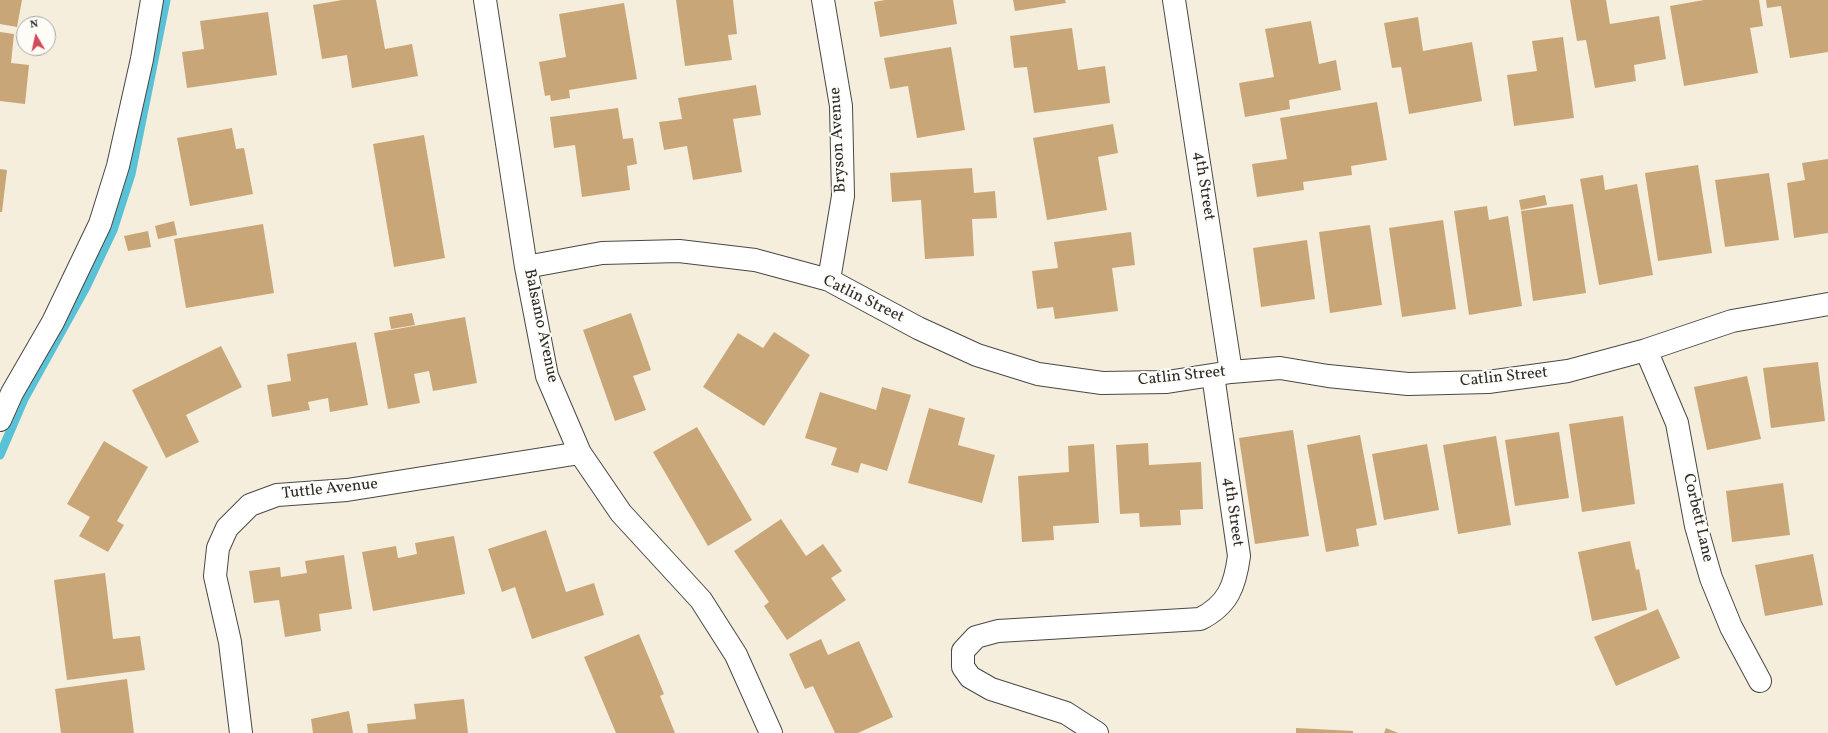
<!DOCTYPE html>
<style>
body{margin:0}
#map{position:relative;width:1828px;height:733px;overflow:hidden;background:#f5eedc;font-family:Vollkorn,serif}
canvas{display:block}
.north{position:absolute;left:16px;top:16px;width:40px;height:40px;box-sizing:border-box;background:#fdfcf7;border:1px solid #a9a8a5;border-radius:50%;rotate:351deg;font-size:11px;font-weight:700;line-height:16px;text-align:center;color:#2b2b2b}
.north::after{content:'';display:block;margin:auto;width:14px;height:18px;background:#d1495b;clip-path:polygon(50% 0,100% 100%,50% 72%,0 100%)}
</style>
<div id="map">
<canvas width="1828" height="733"></canvas>
<div class="north">N</div>
</div>
<script>
const c = document.querySelector('canvas').getContext('2d');
c.lineJoin = 'round';
function trace(path, color, width, dash) { c.strokeStyle = color; c.lineWidth = width; c.lineCap = dash ? 'butt' : 'round'; c.setLineDash(dash || []); c.stroke(path); }
function fillPath(path, color) { c.fillStyle = color; c.fill(path, 'evenodd'); }
function label(font, color, halo, rows, align = 'center') {
  c.font = font + ' Vollkorn,serif'; c.lineWidth = 4; c.setLineDash([]); c.textBaseline = 'middle'; c.strokeStyle = halo; c.fillStyle = color; for (const [text, x, y, turn = 0] of rows) {
    c.save(); c.translate(x, y); c.rotate((+turn || 0) * Math.PI / 180); c.textAlign = isNaN(turn) ? turn : align; if (halo) c.strokeText(text, 0, 0); c.fillText(text, 0, 0); c.restore();
  }
}
trace(new Path2D(`
 M0 455 24 399 86 287 113 230 131 174 166 0`), '#59c2d6', 9);
fillPath(new Path2D(`
 M0 0H22L17 27 0 24Z
 M342 0H376L385 49 412 44 418 76 352 88 347 55 322 59 313 5Z
 M676 0H733L737 34 728 35 732 60 685 66Z
 M885 0H953L957 24 880 37 874 2Z
 M1013 0H1065L1066 3 1015 11Z
 M1570 0H1606L1610 24 1659 16 1666 59 1634 65 1636 81 1595 88 1586 40 1577 41Z
 M1704 0H1759L1763 26 1750 28 1758 73 1684 86 1670 6Z
 M1766 0H1828V52L1790 58 1781 6 1767 8Z
 M624 3 637 79 569 90 570 98 551 101 550 95 545 96 539 62 566 57 559 14Z
 M268 12 277 75 187 88 182 52 204 49 200 21Z
 M1418 17 1423 51 1472 42 1482 101 1409 114 1401 67 1392 68 1384 23Z
 M1311 21 1319 64 1336 60 1341 90 1289 100 1290 109 1245 117 1239 83 1274 77 1265 29Z
 M1072 28 1078 70 1105 66 1110 103 1034 113 1027 67 1014 68 1010 36Z
 M0 32 14 34 11 63 29 65 25 104 0 101Z
 M1563 37 1574 118 1514 126 1507 75 1537 71 1532 41Z
 M951 47 965 130 917 138 908 86 890 89 884 58Z
 M756 85 761 115 733 119 742 172 693 180 687 146 664 150 659 122 682 119 678 98Z
 M1377 102 1387 160 1351 166 1352 175 1303 182 1304 190 1257 197 1252 164 1287 159 1280 118Z
 M618 108 623 139 633 138 637 164 627 166 630 190 582 197 575 145 554 148 550 117Z
 M1113 124 1118 153 1098 157 1107 210 1047 220 1033 138Z
 M232 128 236 149 244 148 253 194 190 206 177 138Z
 M424 135 445 258 394 267 373 144Z
 M1828 159V233L1794 238 1787 183 1805 180 1802 163Z
 M1698 165 1712 253 1658 261 1645 173Z
 M972 168 974 193 995 191 997 218 972 219 974 256 925 259 921 200 892 202 890 173Z
 M0 169 7 170 2 212H0Z
 M1769 173 1779 240 1725 247 1715 180Z
 M1603 175 1605 190 1637 184 1653 275 1599 285 1580 179Z
 M1545 195 1547 205 1521 210 1519 200Z
 M1573 204 1586 293 1533 301 1521 211Z
 M1487 206 1489 220 1508 216 1522 306 1469 315 1454 211Z
 M1443 220 1456 309 1402 317 1389 228Z
 M174 221 177 235 158 239 155 226Z
 M263 224 274 293 186 308 174 239Z
 M1370 225 1382 305 1330 313 1319 232Z
 M148 231 151 247 128 251 124 236Z
 M1131 232 1135 265 1112 268 1118 311 1055 319 1053 307 1037 309 1032 271 1058 268 1054 242Z
 M1307 240 1315 299 1261 307 1253 248Z
 M412 313 415 325 391 329 389 317Z
 M631 313 651 370 633 376 646 410 615 421 583 330Z
 M465 317 477 383 433 391 429 371 414 374 420 403 388 409 374 333Z
 M774 332 810 355 764 426 703 387 738 333 763 348Z
 M356 342 368 405 330 412 328 398 308 402 310 410 272 417 267 385 291 381 287 354Z
 M221 346 242 387 186 415 199 442 166 458 132 390Z
 M1818 362 1825 421 1771 428 1763 368Z
 M1747 376 1761 439 1707 450 1694 387Z
 M882 387 911 395 887 471 861 463 858 473 831 465 837 448 805 438 820 392 876 410Z
 M929 408 965 418 958 445 995 455 982 503 908 483Z
 M1623 416 1635 504 1582 512 1569 424Z
 M697 427 752 520 708 546 653 452Z
 M1293 430 1309 536 1255 544 1239 438Z
 M1559 432 1569 498 1515 506 1505 440Z
 M1360 435 1377 525 1356 529 1359 546 1326 552 1307 445Z
 M1496 436 1511 525 1458 534 1443 445Z
 M104 441 148 467 117 521 124 525 108 552 79 536 90 517 67 504Z
 M1148 443 1149 465 1201 462 1203 509 1180 510 1181 525 1140 527 1139 513 1120 514 1116 445Z
 M1094 444 1099 523 1053 526 1054 540 1022 542 1018 476 1069 472 1068 446Z
 M1427 444 1439 510 1384 520 1372 454Z
 M1783 483 1790 535 1732 542 1726 491Z
 M781 519 806 556 823 544 842 571 831 578 846 600 787 640 764 606 769 602 734 551Z
 M546 530 566 592 594 583 604 615 532 639 515 587 502 592 488 549Z
 M454 536 465 594 373 611 362 552 396 546 398 558 417 554 415 543Z
 M1630 541 1636 570 1639 569 1647 610 1592 621 1578 552Z
 M1813 554 1823 605 1765 616 1755 565Z
 M344 555 352 609 319 614 321 631 285 637 279 600 254 603 249 571 280 567 281 577 307 573 305 561Z
 M105 573 113 639 140 636 145 670 67 680 54 580Z
 M1658 609 1680 658 1616 686 1594 637Z
 M639 634 664 694 660 696 675 733H616L584 657Z
 M821 639 828 655 859 641 893 717 858 733H835L813 686 805 689 789 654Z
 M127 679 134 733H61L55 689Z
 M464 699 468 733H368L367 724 416 719 414 704Z
 M349 711 353 733H313L311 719Z
 M1296 728 1353 731V733H1296Z
 M1386 728 1398 733H1384Z`), '#c9a677');
const minor = new Path2D(`
 M485 0 526 267 547 376 580 453 621 513 701 600 736 655 771 733
 M823 0 841 106 843 196 829 280
 M1174 0 1231 372
 M526 267 602 253 679 251 755 260 829 280 918 328 977 355 1038 374 1102 383 1167 382 1231 372 1280 368 1328 376 1408 384 1488 382 1568 371 1646 350 1732 321 1828 304
 M1646 350 1677 423 1696 526 1711 578 1731 627 1760 681
 M0 420 12 393 53 322 100 224 118 166 142 59 152 0
 M241 733 230 642 215 576 218 548 227 528 250 505 277 495 347 490 580 453
 M1097 733 1066 713 991 689 970 677 963 667V651L976 637 998 631 1200 619C1228 605 1235 586 1239 556L1213 375`);
trace(minor, '#494846', 24);
trace(minor, '#fff', 22);
label('16px', '#2b2b2b', '#fdfcf7', [
 ["Bryson Avenue",839,140,-93],
 ["4th Street",1203,186,81],
 ["Catlin Street",863,300,26],
 ["Balsamo Avenue",540,326,78],
 ["Catlin Street",1182,377,-6],
 ["Catlin Street",1504,378,-6],
 ["Tuttle Avenue",330,490,-6],
 ["4th Street",1232,512,82],
 ["Corbett Lane",1697,518,77]
]);
</script>
